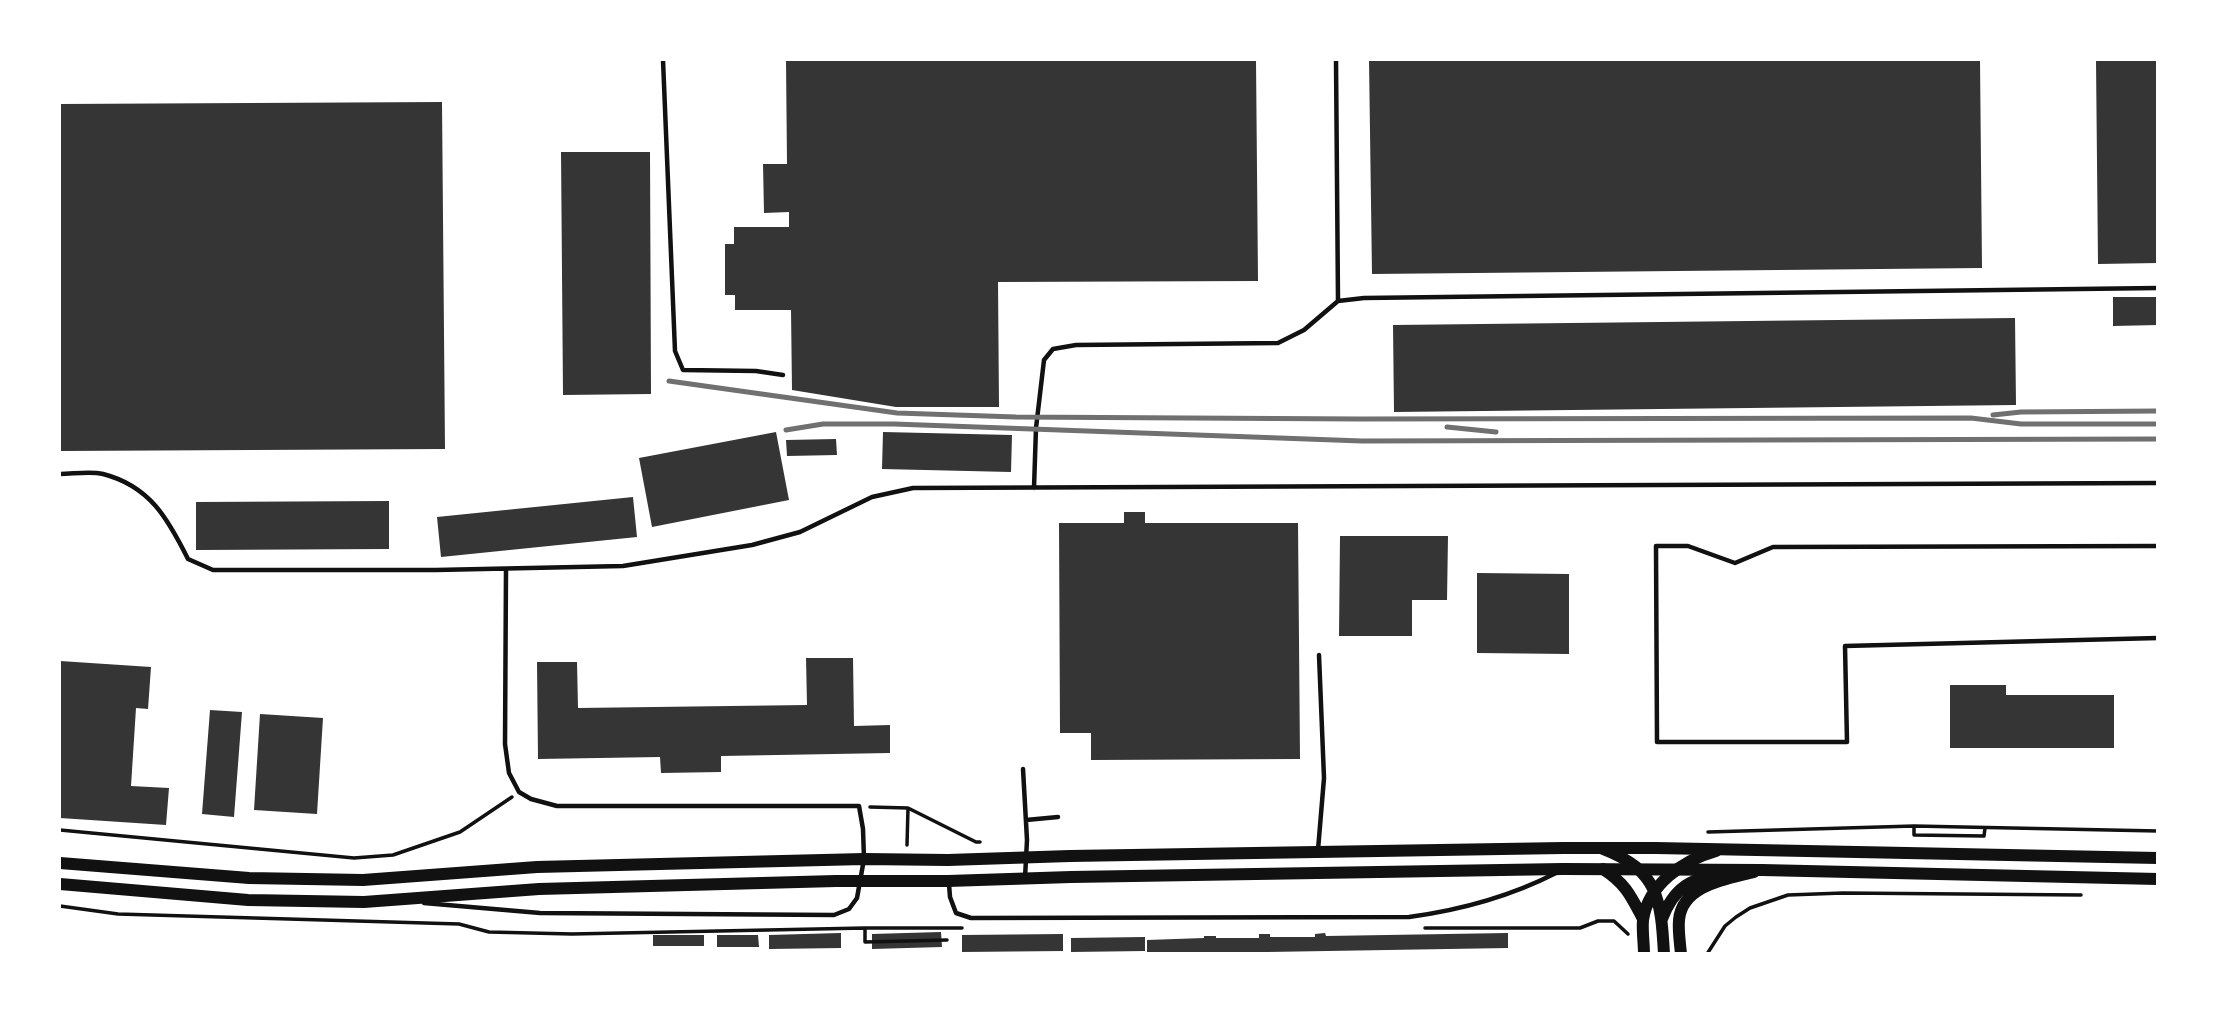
<!DOCTYPE html>
<style>
body{margin:0}
#map{position:relative;width:2217px;height:1013px;overflow:hidden;background:#fff;font-family:"PT Sans",sans-serif}
canvas{display:block}
.frame{position:absolute;inset:0;border:61px solid #fff;pointer-events:none}
</style>
<div id="map">
<canvas width="2217" height="1013"></canvas>
<div class="frame"></div>
</div>
<script>
const c = document.querySelector('canvas').getContext('2d');
c.lineJoin = 'round';
function fillPath(path, color) { c.fillStyle = color; c.fill(path, 'evenodd'); }
function trace(path, color, width, dash) { c.strokeStyle = color; c.lineWidth = width; c.lineCap = dash ? 'butt' : 'round'; c.setLineDash(dash || []); c.stroke(path); }
fillPath(new Path2D(`
 M786 60H1256L1258 281 998 282 999 407H896L792 390 791 310H735V295H725V244H734V227H789V212L764 213 763 164H787Z
 M1369 60H1980L1982 268 1372 274Z
 M2096 60H2158V263L2098 264Z
 M442 102 445 449 60 451V104Z
 M561 152H650L651 394 563 395Z
 M2113 297H2158V325L2113 326Z
 M2015 318 2016 405 1394 412 1393 325Z
 M776 432 789 500 652 527 639 458Z
 M883 432 1012 435 1011 472 882 469Z
 M836 439 837 455 787 456 786 440Z
 M633 497 637 537 441 557 437 517Z
 M389 501V549L196 550V502Z
 M1124 512H1145V523H1298L1300 759 1091 760V733H1060L1059 523H1124Z
 M1340 536H1448L1447 600H1412V636H1339Z
 M1477 573 1569 574V654L1477 653Z
 M806 658H853L854 726 890 725V753L721 756V772L661 773 660 757 538 759 537 662H577L578 708 807 705Z
 M60 661 151 667 148 709 136 708 131 786 169 788 166 825 60 818Z
 M1950 685H2006V695H2114V748H1950Z
 M210 710 242 712 234 817 202 814Z
 M260 714 323 718 317 814 254 810Z
 M941 932 942 947 872 949V934Z
 M841 933V948L769 949V935Z
 M1325 933 1326 936 1508 933V948L1147 954V940L1204 938V936H1216V938H1259V934H1270V937H1315V934Z
 M1063 934V951L962 952V935Z
 M653 935H704V946H653Z
 M717 935H758L759 947H717Z
 M1145 937V951L1071 952V938Z`), '#353535');
trace(new Path2D(`
 M870 807 908 808 976 842H980
 M1914 826V835L1984 836 1985 828
 M60 830 354 858 393 855 460 832 512 797
 M1708 832 1914 826 2158 831
 M907 845 908 808
 M60 906 118 914 459 924 489 932 572 934 865 928H962
 M865 928V942L947 940
 M1425 928H1580L1598 921H1614L1628 934
 M1707 954 1725 926 1736 917 1750 908 1788 895 1843 893 2081 895`), '#111', 3.5);
trace(new Path2D(`
 M663 60 675 351 683 370 756 371 783 375
 M1336 60 1338 301
 M60 474C73 474 90 471 103 474 150 486 168 519 188 559L213 570H436L623 566 752 545 800 532 872 497 913 488 2158 483
 M1034 488 1036 428 1044 360 1053 349 1076 345 1278 343 1304 330 1338 301 1364 298 2158 288
 M2158 546 1773 547 1735 563 1688 546H1656L1657 742H1847L1845 646 2158 638
 M1023 769 1027 840 1025 878
 M1026 820 1058 817
 M1318 850 1324 778 1319 655
 M949 884 950 897 956 913 971 918 1409 917C1461 910 1509 897 1556 873
 M424 903 540 913 834 915 849 909 857 898 864 859 863 829 859 806H557L531 799 519 792 509 773 505 744 506 569`), '#111', 4.5);
trace(new Path2D(`
 M1603 849C1658 870 1661 899 1664 954
 M1603 869C1626 884 1631 896 1643 919
 M1662 919C1674 887 1690 880 1721 872
 M1644 954C1644 943 1642 931 1643 920 1648 884 1684 860 1716 851
 M1681 954C1680 943 1678 931 1679 920 1682 885 1727 879 1754 872`), '#111', 12);
trace(new Path2D(`
 M60 863 249 878 363 880 537 867 864 859 948 860 1070 856 1563 848H1656L2158 858
 M60 884 248 900 364 902 539 889 836 881H948L1071 877 1563 869 1762 870 2158 879`), '#111', 12);
trace(new Path2D(`
 M669 381 897 413 1016 417 1360 419 1971 418 2021 424H2158
 M1993 415 2021 412 2158 411
 M1447 427 1496 432
 M786 430 823 424H894L1362 441 2158 439`), '#707070', 5);
</script>
